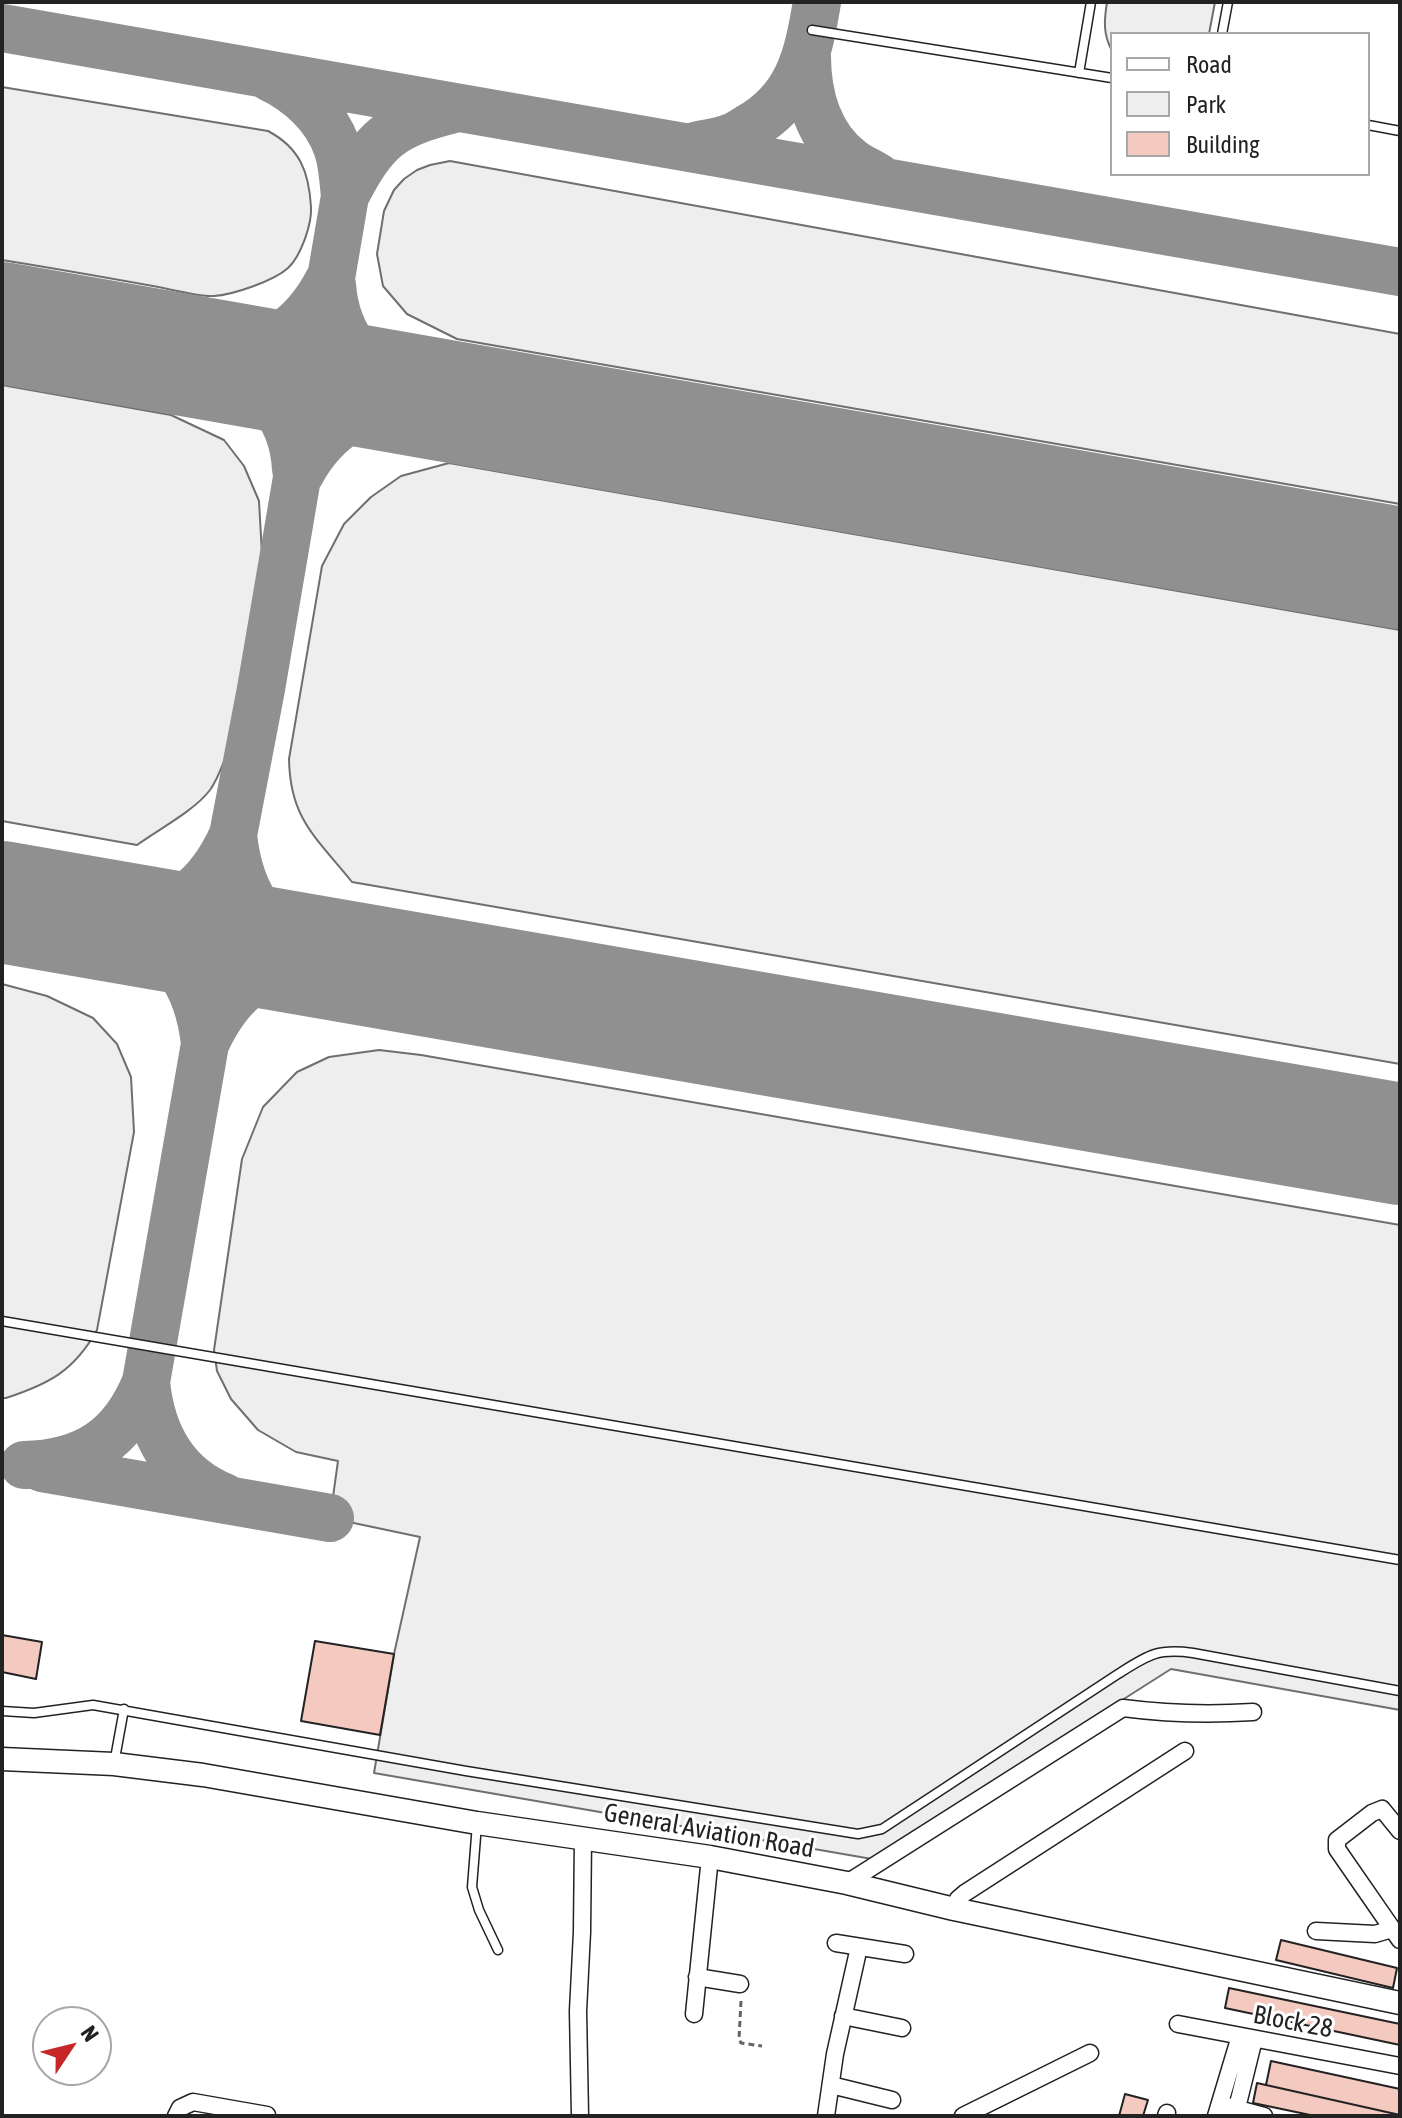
<!DOCTYPE html>
<style>
body{margin:0}
#map{position:relative;width:1402px;height:2118px;overflow:hidden;background:#fff;font-family:"Asap Condensed",sans-serif}
canvas{display:block}
.frame{position:absolute;inset:0;border:4px solid #222;pointer-events:none}
.legend{position:absolute;left:1110px;top:32px;width:260px;height:144px;box-sizing:border-box;background:#fff;border:2px solid #a7a7a7;margin:0;padding:10px 14px;list-style:none;font-size:24px;color:#222}
.legend li{display:flex;align-items:center;gap:16px;height:40px}
.legend b{width:40px;border:2px solid #a7a7a7}
.north{position:absolute;left:32px;top:2006px;width:80px;height:80px;box-sizing:border-box;background:#fff;border:2px solid #a7a7a7;border-radius:50%;rotate:55deg;font-size:22px;font-weight:700;line-height:32px;text-align:center;color:#222}
.north::after{content:'';display:block;margin:auto;width:28px;height:36px;background:#c62828;clip-path:polygon(50% 0,100% 100%,50% 72%,0 100%)}
</style>
<div id="map">
<canvas width="1402" height="2118"></canvas>
<div class="frame"></div>
<ul class="legend">
<li><b style="height:10px;background:#fff"></b>Road</li>
<li><b style="height:22px;background:#eee"></b>Park</li>
<li><b style="height:22px;background:#f3c9c0"></b>Building</li>
</ul>
<div class="north">N</div>
</div>
<script>
const c = document.querySelector('canvas').getContext('2d');
c.lineJoin = 'round';
function fillPath(path, color) { c.fillStyle = color; c.fill(path, 'evenodd'); }
function trace(path, color, width, dash) { c.strokeStyle = color; c.lineWidth = width; c.lineCap = dash ? 'butt' : 'round'; c.setLineDash(dash || []); c.stroke(path); }
function label(font, color, halo, rows, align = 'center') {
  c.font = font + ' "Asap Condensed",sans-serif'; c.lineWidth = 6; c.setLineDash([]); c.textBaseline = 'middle'; c.strokeStyle = halo; c.fillStyle = color; for (const [text, x, y, turn = 0] of rows) {
    c.save(); c.translate(x, y); c.rotate((+turn || 0) * Math.PI / 180); c.textAlign = isNaN(turn) ? turn : align; if (halo) c.strokeText(text, 0, 0); c.fillText(text, 0, 0); c.restore();
  }
}
const green = new Path2D(`
 M1107 2H1215L1209 34H1112V51C1103 34 1104 21 1107 2Z
 M2 87 268 131C300 148 309 172 311 207 312 224 301 256 288 268 274 281 232 295 214 296 199 297 170 289 153 286 103 277 52 268 2 260Z
 M450 161 1400 334V504L457 339 407 314 383 286 377 254 384 211 394 190 404 179 417 170 430 165Z
 M2 385 171 415 224 440 244 466 259 501 262 554 227 754C222 766 218 779 210 790 194 811 159 829 137 845L2 821Z
 M449 463 1400 630V1064L352 882C317 838 290 820 289 759L322 566 344 524 371 497 401 476Z
 M2 984 47 996 93 1018 117 1044 131 1077 134 1132 97 1330C74 1371 49 1384 6 1398H2Z
 M379 1050 421 1055 1400 1225V1710L1171 1669 872 1859 374 1773 394 1654 420 1537 330 1518 338 1461 296 1452 258 1430 231 1399 217 1371 214 1350 242 1159 263 1107 297 1072 329 1057Z`);
fillPath(green, '#eee');
trace(green, '#6f6f6f', 2);
trace(new Path2D(`
 M2 28 1400 272
 M807 56C807 95 818 137 852 162 860 168 870 172 879 178
 M695 146C707 143 720 142 732 137 737 135 743 131 748 128 799 100 808 56 817 2
 M345 196C375 138 390 125 454 109
 M332 285C336 342 372 380 424 397
 M205 359C257 379 293 410 296 469
 M205 359C262 356 303 331 329 280
 M300 474C327 423 369 403 424 397
 M233 835C240 901 268 934 329 959
 M110 921C171 917 208 891 233 835L261 689 345 196C343 180 343 163 337 147 326 116 299 91 269 77
 M110 921C170 944 198 980 205 1044
 M146 1382C151 1433 174 1477 224 1497
 M24 1465C85 1464 123 1439 146 1382L205 1044C230 988 267 961 329 959
 M42 1468 330 1518`), '#909090', 48);
trace(new Path2D(`
 M2 323 1400 568
 M2 902 1400 1144`), '#909090', 122);
const building = new Path2D(`
 M2 1635 42 1642 36 1679 2 1672Z
 M315 1641 394 1654 380 1735 301 1721Z
 M1281 1940 1397 1968 1393 1988 1276 1960Z
 M1229 1988 1400 2024V2045L1225 2008Z
 M1271 2061 1400 2089V2115L1266 2085Z
 M1257 2083 1400 2115V2116H1315L1253 2103Z
 M1125 2094 1148 2100 1143 2116H1119Z`);
fillPath(building, '#f3c9c0');
trace(building, '#222', 2);
const lane = new Path2D(`
 M812 30 1112 78
 M1222 34 1228 2
 M1079 73 1091 2
 M1368 125 1400 131
 M2 1321 1400 1560
 M2 1711 34 1713 93 1705 466 1771 858 1834 882 1829 1118 1674C1148 1655 1157 1648 1193 1653L1400 1691
 M114 1764 124 1709
 M477 1824 472 1887 479 1910 498 1950`);
const street = new Path2D(`
 M1400 1831 1382 1809 1372 1813 1337 1840V1849L1400 1940
 M847 1883 1123 1708C1169 1714 1206 1715 1253 1712
 M954 1909 958 1899 965 1893 1185 1751
 M1316 1931 1375 1934 1392 1929
 M836 1943 905 1954
 M697 1977 740 1984
 M694 2014 710 1857
 M843 2016 902 2028
 M1178 2024 1400 2066
 M831 2085 892 2100
 M1227 2106 1264 2116
 M176 2116 180 2108 193 2102 267 2115
 M580 2116 578 2011 582 1932 583 1838
 M826 2116 835 2054 859 1947
 M963 2116 1090 2053
 M1166 2116 1167 2113
 M1216 2116 1240 2036
 M1235 2116 1254 2039`);
const secondary = new Path2D(`
 M2 1759 114 1764 203 1775 477 1823 710 1857 847 1883 954 1909 1400 2003`);
trace(lane, '#222', 11);
trace(street, '#222', 19);
trace(secondary, '#222', 25);
trace(new Path2D(`
 M741 2001 739 2039 741 2043 762 2046`), '#646464', 3, [6, 4]);
trace(lane, '#fff', 8);
trace(street, '#fff', 16);
trace(secondary, '#fff', 22);
label('26px', '#222', '#fff', [
 ["General Aviation Road",709,1831,10],
 ["Block 28",1293,2022,11]
]);
</script>
